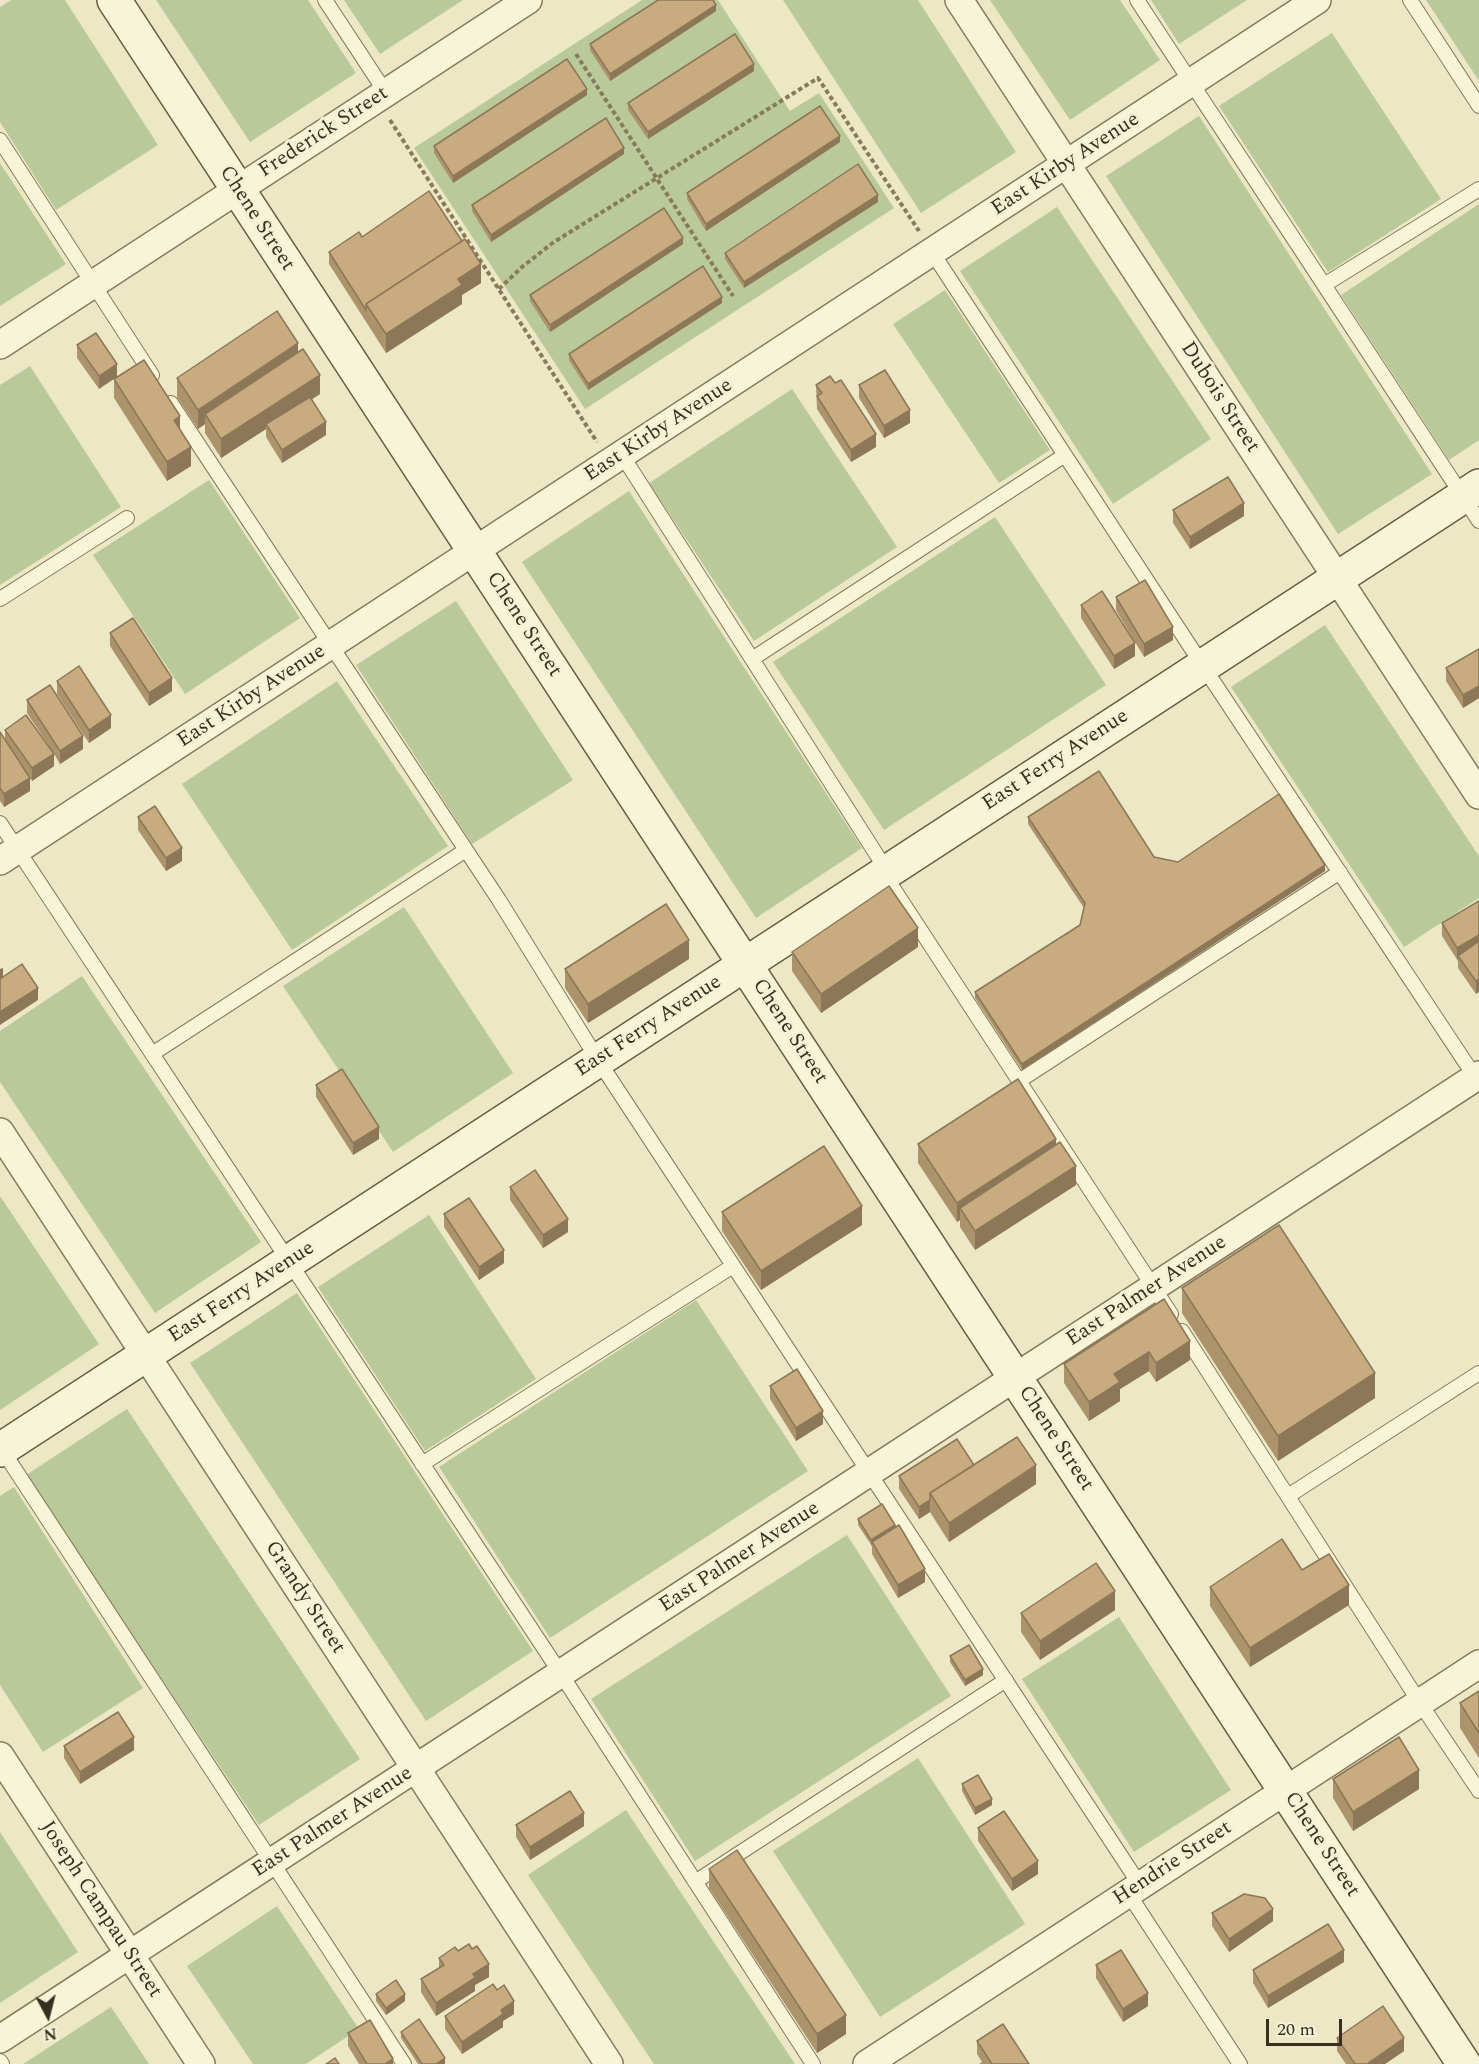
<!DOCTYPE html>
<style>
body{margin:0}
#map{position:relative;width:1479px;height:2064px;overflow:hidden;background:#ece8c5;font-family:Spectral,serif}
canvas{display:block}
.north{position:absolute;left:18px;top:1986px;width:60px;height:60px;-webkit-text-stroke:4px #f4f1d5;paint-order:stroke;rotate:173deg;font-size:16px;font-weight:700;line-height:24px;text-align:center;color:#372f1f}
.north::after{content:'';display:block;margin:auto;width:21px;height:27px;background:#372f1f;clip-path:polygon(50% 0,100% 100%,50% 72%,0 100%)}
.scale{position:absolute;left:1266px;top:2019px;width:76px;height:27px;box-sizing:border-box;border:3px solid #372f1f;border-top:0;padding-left:8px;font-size:18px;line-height:21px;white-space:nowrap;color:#372f1f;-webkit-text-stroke:4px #f4f1d5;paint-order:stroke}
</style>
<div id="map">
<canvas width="1479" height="2064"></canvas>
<div class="north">N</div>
<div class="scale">20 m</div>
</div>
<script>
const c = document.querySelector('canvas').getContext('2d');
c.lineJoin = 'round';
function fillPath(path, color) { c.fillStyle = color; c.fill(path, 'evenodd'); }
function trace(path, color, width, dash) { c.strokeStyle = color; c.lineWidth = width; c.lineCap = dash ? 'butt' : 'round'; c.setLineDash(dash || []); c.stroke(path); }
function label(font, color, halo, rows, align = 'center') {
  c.font = font + ' Spectral,serif'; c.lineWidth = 6; c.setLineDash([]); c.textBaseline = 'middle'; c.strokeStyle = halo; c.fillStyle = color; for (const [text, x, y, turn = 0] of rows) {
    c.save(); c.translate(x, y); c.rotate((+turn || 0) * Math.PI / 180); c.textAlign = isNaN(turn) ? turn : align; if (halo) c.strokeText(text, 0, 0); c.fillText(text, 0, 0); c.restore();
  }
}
fillPath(new Path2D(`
 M11 0H65L158 145 56 210 0 122V7Z
 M156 0H308L356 73 250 142Z
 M344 0H463L380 54Z
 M642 0H718L790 111 819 93 894 208 585 409 414 148Z
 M783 0H918L1016 152 921 213Z
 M990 0H1120L1160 60 1070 120Z
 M1151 0H1247L1179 44Z
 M1426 0H1479V81Z
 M1332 33 1441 199 1328 272 1219 106Z
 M1199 116 1432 474 1338 534 1106 176Z
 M0 163 66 264 0 306Z
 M1479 204V440L1449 460 1341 295Z
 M1057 207 1211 439 1113 504 960 271Z
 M945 290 1050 450 999 483 893 324Z
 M30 366 121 507 0 585V385Z
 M792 389 897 547 754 641 649 483Z
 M209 480 300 618 185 694 93 555Z
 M629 491 862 848 756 918 522 562Z
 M995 517 1106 685 884 830 773 662Z
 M456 601 573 780 472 844 356 665Z
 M1325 625 1479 856V898L1404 947 1231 687Z
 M337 681 448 846 292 950 182 784Z
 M404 907 513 1073 393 1152 283 986Z
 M82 976 261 1242 155 1313 0 1082V1031Z
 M0 1196 99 1344 0 1410Z
 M429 1215 536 1379 425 1451 318 1287Z
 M297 1293 533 1651 426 1721 190 1363Z
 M696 1300 808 1471 550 1638 439 1467Z
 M127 1409 360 1759 259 1825 26 1475Z
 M14 1487 143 1688 43 1752 0 1685V1496Z
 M847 1535 951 1696 695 1861 591 1699Z
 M1119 1617 1231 1790 1134 1852 1022 1679Z
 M918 1758 1025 1924 880 2017 773 1851Z
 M626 1810 795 2064H654L528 1875Z
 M0 1832 78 1952 0 2003Z
 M277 1906 359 2029 306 2064H253L187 1966Z
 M111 2007 149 2064H23Z`), '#bac99a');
const lane = new Path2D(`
 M325 0 386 93
 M1137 0 1479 521
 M1410 0 1479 106
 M0 140 152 375
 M932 252 1203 666 1477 1080
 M1324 285 1479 189
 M171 403 499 900 598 1060 1140 1885
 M622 455 887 871
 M0 599 127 518
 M752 659 1065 455
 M0 823 561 1674 813 2064
 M884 874 1171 1314
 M152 1054 466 850
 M1019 1081 1340 872
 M1182 1331 1420 1703 1479 1791
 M1 1448 404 2064
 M422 1464 733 1266
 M1288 1496 1479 1373
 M695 1882 1006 1680
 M1128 1893 1240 2064
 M0 2061 2 2064`);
const street = new Path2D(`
 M959 0 1479 795
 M0 345 528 0
 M0 861 1317 0
 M0 1132 609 2064
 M0 1756 201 2064
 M0 2039 1479 1075
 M867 2064 1479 1664`);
const secondary = new Path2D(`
 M114 0 1464 2064
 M0 1450 1479 486`);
trace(lane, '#867b5c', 16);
trace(street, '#867b5c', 30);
trace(secondary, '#685c40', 36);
trace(new Path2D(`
 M576 54 733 296
 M390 120 597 442
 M499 289 522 267 554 242 818 78 919 231`), '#867b5c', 4, [4.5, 3]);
trace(lane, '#f7f4d8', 14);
trace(street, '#f7f4d8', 27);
trace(secondary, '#f7f4d8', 33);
fillPath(new Path2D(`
 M716 11 610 81 590 50V44Z
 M754 71 648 139 628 110V103Z
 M587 95 453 183 434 153V146Z
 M840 142 706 231 687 199V193Z
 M624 154 491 242 472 211V205Z
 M878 202 744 288 725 259V253Z
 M362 237 481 283 462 295V304L386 353 329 264V252Z
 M683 244 550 332 530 301V295Z
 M722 303 588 390 569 360V354Z
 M77 345 117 364 99 389 77 358Z
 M298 352 320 394 312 399 326 435 282 463 266 437V429L221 458 205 433V424L198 429 177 397V378Z
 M114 379 180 428 191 466 167 481 114 398Z
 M816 385 876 447 851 462 817 409Z
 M859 385 910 423 884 438 859 398Z
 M1173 510 1244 516 1190 549 1173 523Z
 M1116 597 1173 640 1144 657 1116 610Z
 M1081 605 1135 656 1114 669 1081 618Z
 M110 633 172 691 149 706 110 646Z
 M1479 649V698L1463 708 1446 681V668Z
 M57 681 111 728 89 743 57 694Z
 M27 700 83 749 60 764 54 754V766L32 781 30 778V791L4 807 0 801V732L5 739V730L51 749 27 713Z
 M138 817 182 861 166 871 138 830Z
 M1028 817 1154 857 1178 862 1325 871 1022 1070 975 998V992L1080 925 1084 908 1028 824Z
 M1479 901 1476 994 1458 968V961L1442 936V923Z
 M918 947 821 1013 792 971V952Z
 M689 959 588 1023 565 988V969Z
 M316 1085 379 1139 353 1155 316 1097Z
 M918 1144 1056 1145 1076 1185 975 1250 960 1227V1220L957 1222 918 1163Z
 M510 1187 568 1232 543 1248 510 1200Z
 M722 1212 862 1225 761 1290 722 1231Z
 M444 1214 504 1263 479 1280 444 1227Z
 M1182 1288 1375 1398 1278 1461 1182 1313Z
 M1164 1299 1190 1360 1156 1382 1149 1371 1120 1389V1401L1089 1421 1064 1383V1364Z
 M770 1386 823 1424 796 1441 770 1399Z
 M974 1465 1036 1484 949 1542 930 1512 919 1519 899 1489V1476Z
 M858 1519 895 1527 925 1582 898 1598 872 1554V1546L858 1525Z
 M1302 1570 1349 1605 1250 1667 1210 1606V1587Z
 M1115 1610 1040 1660 1021 1632V1613Z
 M950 1656 983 1675 965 1686 950 1662Z
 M1479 1691V1758L1460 1728V1703Z
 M64 1746 134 1750 80 1784 64 1758Z
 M1333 1779 1419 1789 1353 1831 1333 1798Z
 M962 1784 992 1805 975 1815 962 1791Z
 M516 1825 584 1826 530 1860 516 1837Z
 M978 1828 1038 1874 1012 1891 978 1841Z
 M709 1869 846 2034 817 2053 709 1888Z
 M1212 1913 1273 1921 1229 1952 1212 1926Z
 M472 1949 489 1977 475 1985V1991L436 2016 421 1992V1979L439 1968V1958L458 1951Z
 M1344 1962 1268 2008 1253 1983V1970Z
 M1096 1965 1148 2006 1123 2022 1096 1978Z
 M376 1994 405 2001 386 2015 376 2001Z
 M514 2014 503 2021V2027L462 2054 445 2029V2016Z
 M401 2032 445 2064H418L401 2038Z
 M348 2033 393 2064H359L348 2046Z
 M1337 2038 1404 2051 1385 2064H1346L1337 2051Z
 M977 2041 1029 2064H979L982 2062 977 2054Z`), '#ac936c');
fillPath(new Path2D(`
 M716 5V11L610 81V74Z
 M754 64V71L648 139V132Z
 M587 89V95L453 183V176Z
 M840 136V142L706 231V224Z
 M624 148V154L491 242V235Z
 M878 195V202L744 288V282Z
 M683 238V244L550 332V325Z
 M481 264V283L462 295V304L386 353V334L458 279Z
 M722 297V303L588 390V384Z
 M298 343V362L205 414V424L198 429V410Z
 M117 364V377L99 389V376Z
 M320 375V394L268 427 266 424V429L221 458V439Z
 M910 410V423L884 438V426Z
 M180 416V435L174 420Z
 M326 422V435L282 463V450Z
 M876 434V447L851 462V450Z
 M191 447V466L167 481V462Z
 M1244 503V516L1190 549V537Z
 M1173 627V640L1144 657V644Z
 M1135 643V656L1114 669V656Z
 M172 678V691L149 706V693Z
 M1479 686V698L1463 708V695Z
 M111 715V728L89 743V730Z
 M83 736V749L60 764V751Z
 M54 754V766L32 781V768Z
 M30 778V791L4 807V794Z
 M182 848V861L166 871V858Z
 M1325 865V871L1022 1070V1064Z
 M918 928V947L821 1013V994Z
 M1479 935V948L1458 956 1457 961V948Z
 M689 940V959L588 1023V1004Z
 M3 968V980L0 982V969Z
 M1479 979V992L1476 994V981Z
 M38 988V1000L0 1025V1012Z
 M379 1127V1139L353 1155V1143Z
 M1056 1139V1158L960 1208V1220L957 1222V1203Z
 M1076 1166V1185L975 1250V1231Z
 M862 1206V1225L761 1290V1271Z
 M568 1219V1232L543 1248V1235Z
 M504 1250V1263L479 1280V1267Z
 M1190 1341V1360L1156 1382V1363Z
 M1149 1352V1371L1120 1389V1401L1089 1421V1402L1114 1374Z
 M1375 1373V1398L1278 1461V1436Z
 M823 1411V1424L796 1441V1428Z
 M1036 1465V1484L949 1542V1523Z
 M930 1500V1512L919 1519V1507Z
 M895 1525V1532L872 1542 871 1547V1540Z
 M925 1569V1582L898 1598V1585Z
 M1349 1585V1605L1250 1667V1648Z
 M1115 1591V1610L1040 1660V1641Z
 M983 1669V1675L965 1686V1680Z
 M134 1737V1750L80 1784V1772Z
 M1419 1770V1789L1353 1831V1812Z
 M992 1799V1805L975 1815V1808Z
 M584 1813V1826L530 1860V1847Z
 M1038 1861V1874L1012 1891V1879Z
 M1273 1909V1921L1229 1952V1939Z
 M1344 1950V1962L1268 2008V1996Z
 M489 1964V1977L475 1985V1991L436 2016V2003L473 1974Z
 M1148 1993V2006L1123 2022V2009Z
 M405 1994V2001L386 2015V2008Z
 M514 2001V2014L503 2021V2027L462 2054V2042L501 2010Z
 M846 2015V2034L817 2053V2034Z
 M1404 2038V2051L1385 2064H1367Z
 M445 2058V2064H436Z
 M393 2059V2064H385Z`), '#8c7858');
const building = new Path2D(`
 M658 0H713L716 5 610 74 590 44Z
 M735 34 754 64 648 132 628 103Z
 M567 59 587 89 453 176 434 146Z
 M820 106 840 136 706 224 687 193Z
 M606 118 624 148 491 235 472 205Z
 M858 164 878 195 744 282 725 253Z
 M429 191 462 241 366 304V310L329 252 359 232 362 237Z
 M664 208 683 238 550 325 530 295Z
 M465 239 481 264 458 279 462 285 386 334 366 304Z
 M703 266 722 297 588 384 569 354Z
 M277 311 298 343 198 410 177 378Z
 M96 333 117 364 99 376 77 345Z
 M303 349 320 375 221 439 205 414Z
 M144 360 180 416 174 420 191 447 167 462 114 379Z
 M885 370 910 410 884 426 859 385Z
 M830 376 835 383 841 380 876 434 851 450 817 396 822 393 816 385Z
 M310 397 326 422 282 450 266 424Z
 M1228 477 1244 503 1190 537 1173 510Z
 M1145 580 1173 627 1144 644 1116 597Z
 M1102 591 1135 643 1114 656 1081 605Z
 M133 618 172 678 149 693 110 633Z
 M1479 649V686L1463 695 1446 668Z
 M79 666 111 715 89 730 57 681Z
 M50 685 83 736 60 751 27 700Z
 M26 715 54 754 32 768 5 730Z
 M0 732 30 778 4 794 0 788Z
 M1099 771 1154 857 1178 862 1279 794 1325 865 1022 1064 975 992 1080 925 1085 903 1028 817Z
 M155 806 182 848 166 858 138 817Z
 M889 886 918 928 821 994 792 952Z
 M1479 901V935L1457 948 1442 923Z
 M666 904 689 940 588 1004 565 969Z
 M1479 941V979L1476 981 1458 956Z
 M22 964 38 988 0 1012V979Z
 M342 1069 379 1127 353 1143 316 1085Z
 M1018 1079 1056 1139 957 1203 918 1144Z
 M1060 1142 1076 1166 975 1231 960 1208Z
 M824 1146 862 1206 761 1271 722 1212Z
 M535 1170 568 1219 543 1235 510 1187Z
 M469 1198 504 1250 479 1267 444 1214Z
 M1279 1225 1375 1373 1278 1436 1182 1288Z
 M1164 1299 1190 1341 1156 1363 1149 1352 1114 1374 1120 1382 1089 1402 1064 1364Z
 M797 1369 823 1411 796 1428 770 1386Z
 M1017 1437 1036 1465 949 1523 930 1493Z
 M957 1439 974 1465 930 1493V1500L919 1507 899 1476Z
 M882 1504 895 1525 871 1540 858 1519Z
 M899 1525 925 1569 898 1585 872 1542Z
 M1282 1539 1302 1570 1329 1554 1349 1585 1250 1648 1210 1587Z
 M1096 1563 1115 1591 1040 1641 1021 1613Z
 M969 1645 983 1669 965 1680 950 1656Z
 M1479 1691V1733L1460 1703Z
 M118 1712 134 1737 80 1772 64 1746Z
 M1399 1737 1419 1770 1353 1812 1333 1779Z
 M978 1775 992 1799 975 1808 962 1784Z
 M570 1791 584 1813 530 1847 516 1825Z
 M1004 1811 1038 1861 1012 1879 978 1828Z
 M737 1850 846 2015 817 2034 709 1869Z
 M1244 1894 1265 1898 1273 1909 1229 1939 1212 1913Z
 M1328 1924 1344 1950 1268 1996 1253 1970Z
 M469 1944 472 1949 477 1946 489 1964 473 1974 475 1978 436 2003 421 1979 444 1965 439 1958 455 1947 458 1951Z
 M1121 1950 1148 1993 1123 2009 1096 1965Z
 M396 1980 405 1994 386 2008 376 1994Z
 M493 1984 497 1990 504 1985 514 2001 501 2010 503 2014 462 2042 445 2016Z
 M1383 2006 1404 2038 1367 2064H1355L1337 2038Z
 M419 2019 445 2058 436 2064H422L401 2032Z
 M370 2020 393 2059 385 2064H367L348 2033Z
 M1003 2024 1029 2064H992L977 2041Z
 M335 2058 339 2064H326Z`);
fillPath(building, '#c8ab7e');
trace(building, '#8c7858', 1.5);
label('21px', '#372f1f', '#f4f1d5', [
 ["Frederick Street",324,133,-33],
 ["East Kirby Avenue",1066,165,-33],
 ["Chene Street",256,219,57],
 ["Dubois Street",1219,398,57],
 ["East Kirby Avenue",659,431,-33],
 ["Chene Street",523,625,57],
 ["East Kirby Avenue",252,697,-33],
 ["East Ferry Avenue",1056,761,-33],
 ["East Ferry Avenue",649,1027,-33],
 ["Chene Street",789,1032,57],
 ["East Palmer Avenue",1147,1292,-33],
 ["East Ferry Avenue",242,1293,-33],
 ["Chene Street",1055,1439,57],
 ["East Palmer Avenue",740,1558,-33],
 ["Grandy Street",304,1598,57],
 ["East Palmer Avenue",333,1823,-33],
 ["Chene Street",1321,1845,57],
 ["Hendrie Street",1173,1864,-33],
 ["Joseph Campau Street",100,1910,57]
]);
</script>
